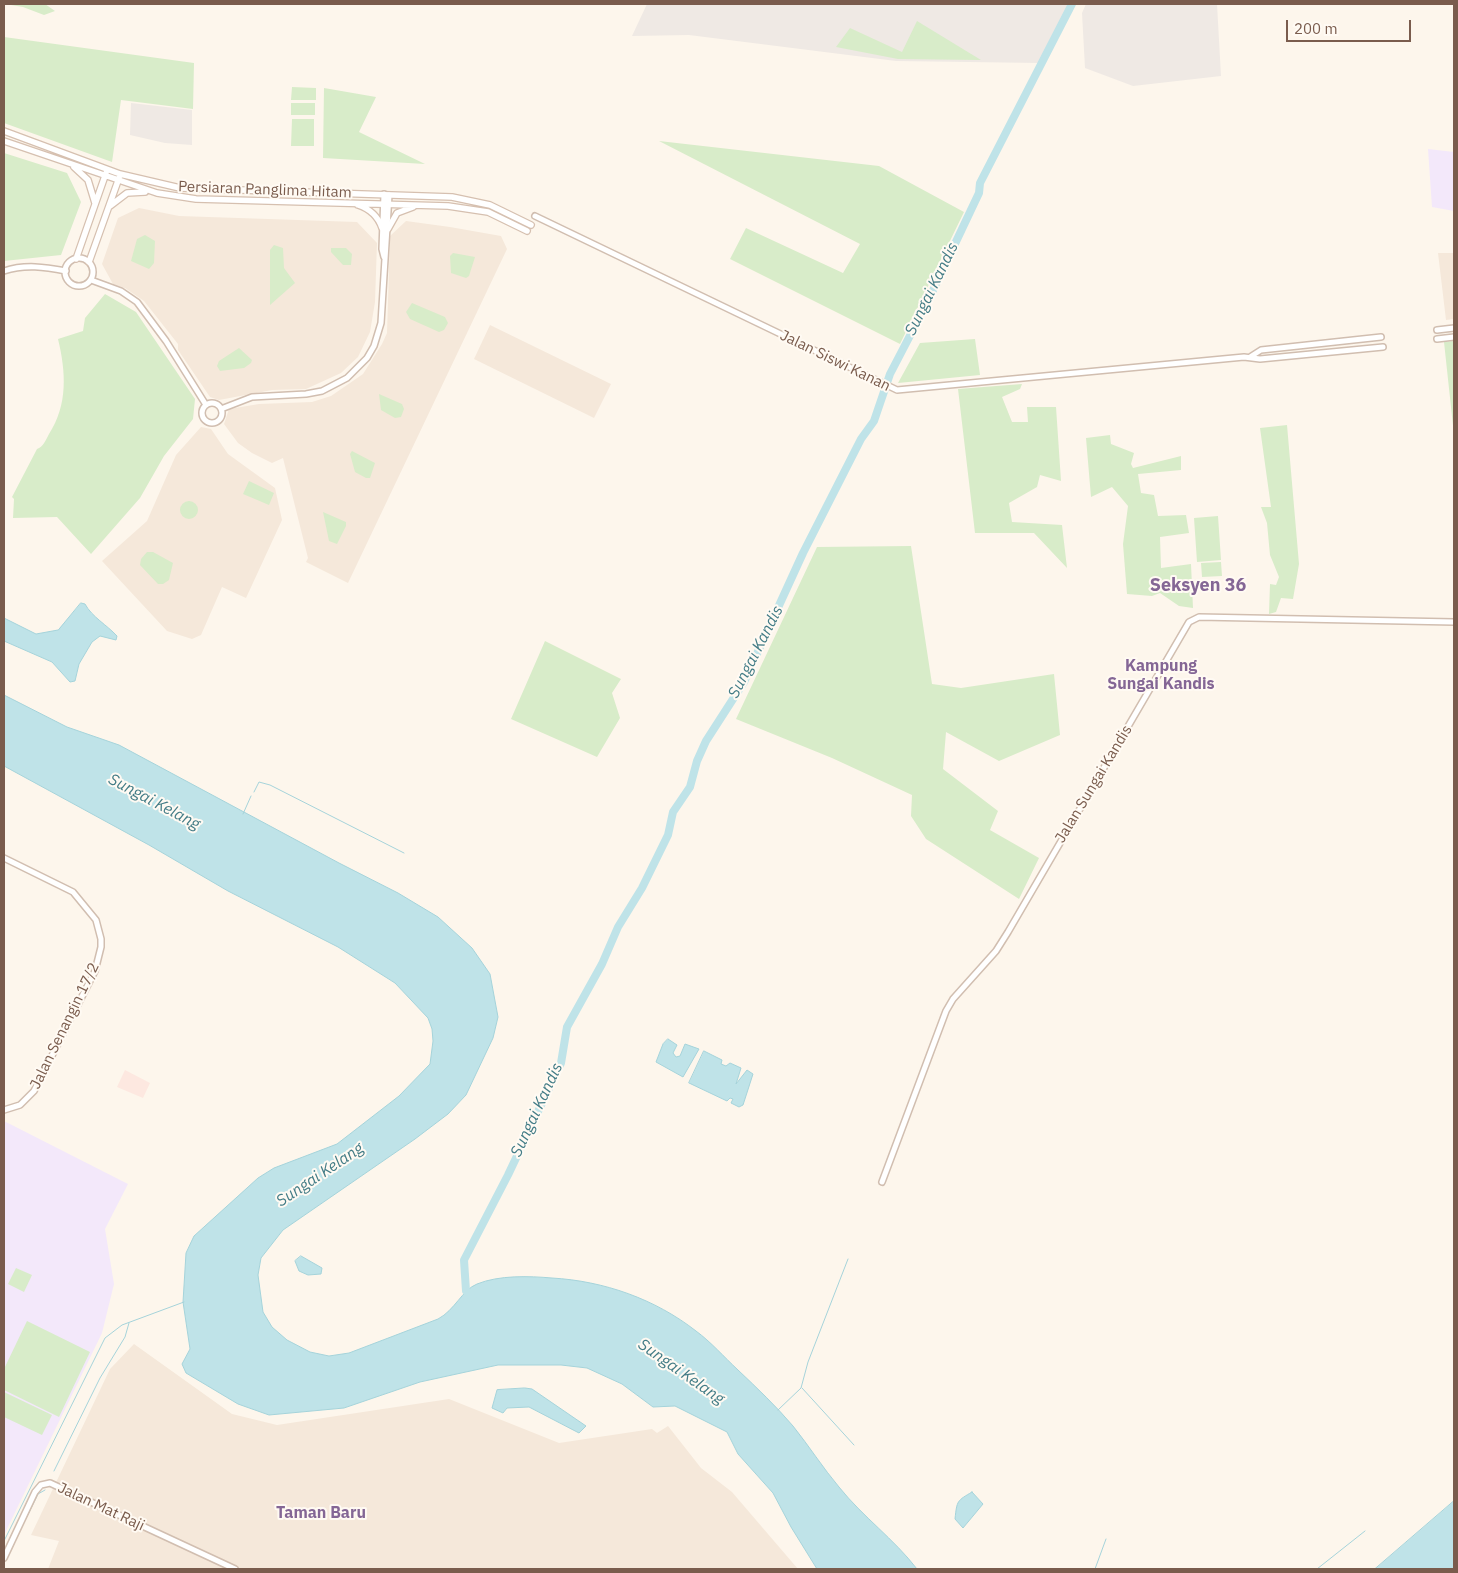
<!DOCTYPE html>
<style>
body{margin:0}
#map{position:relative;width:1458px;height:1573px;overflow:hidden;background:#fdf6ec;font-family:"IBM Plex Sans",sans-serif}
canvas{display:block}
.frame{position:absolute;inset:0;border:5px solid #7a5c4d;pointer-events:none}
.scale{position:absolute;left:1286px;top:20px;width:125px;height:22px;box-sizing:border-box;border:2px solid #7a5c4d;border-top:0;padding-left:6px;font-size:15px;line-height:18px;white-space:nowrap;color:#7a5c4d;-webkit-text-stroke:4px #fffaf3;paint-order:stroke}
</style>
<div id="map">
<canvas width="1458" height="1573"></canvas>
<div class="frame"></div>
<div class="scale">200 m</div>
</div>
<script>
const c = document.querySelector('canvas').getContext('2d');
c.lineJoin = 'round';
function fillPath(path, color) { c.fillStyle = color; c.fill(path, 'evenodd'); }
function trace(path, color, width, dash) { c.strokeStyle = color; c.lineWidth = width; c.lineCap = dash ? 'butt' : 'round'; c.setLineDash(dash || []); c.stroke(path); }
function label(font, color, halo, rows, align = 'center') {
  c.font = font + ' "IBM Plex Sans",sans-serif'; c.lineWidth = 4; c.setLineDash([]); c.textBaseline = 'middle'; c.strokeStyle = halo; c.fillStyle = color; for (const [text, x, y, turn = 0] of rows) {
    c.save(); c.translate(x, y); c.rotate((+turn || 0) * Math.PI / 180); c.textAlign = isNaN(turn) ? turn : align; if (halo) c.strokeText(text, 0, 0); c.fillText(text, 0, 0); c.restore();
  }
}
fillPath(new Path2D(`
 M139 208 179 216 357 222 377 243 375 302 370 332 358 357 341 373 306 389 272 390 219 400 210 397 178 350V344L144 301 125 288 113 284 102 264 118 218Z
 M406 221 450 227 501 236 507 249 348 583 306 562 308 558 283 458 272 463 252 453 238 443 224 424 229 409 259 404 312 402 331 396 363 374 382 344 387 333 390 236Z
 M1438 253H1454V319L1446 320Z
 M490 325 611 384 594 418 474 359Z
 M201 427 211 429 228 454 275 488 282 520 246 598 222 587 201 635 192 639 167 631 102 561 147 521 176 455Z
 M134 1344 232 1414 277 1425 449 1399 559 1443 652 1429 657 1433 668 1426 701 1468 732 1492 798 1569H48L59 1541 31 1535 110 1369Z`), '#f5e8da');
fillPath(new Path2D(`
 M125 1070 150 1083 143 1098 117 1087Z`), '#fde8e0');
fillPath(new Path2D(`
 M647 4H1070L1040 63 896 61 689 35 632 36Z
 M1086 4H1217L1221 76 1133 86 1085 68 1082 13Z
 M131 103 192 110V145L165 143 130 135Z`), '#efe9e4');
fillPath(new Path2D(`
 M1428 149 1454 152V211L1432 207Z
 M4 1121 128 1184 105 1229 114 1284 102 1333 4 1535Z`), '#f3e8fa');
fillPath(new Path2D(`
 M5 4H45L55 11 44 15 23 7Z
 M917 21 981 60 898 59 836 47 850 28 902 52Z
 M4 37 194 63 193 109 121 100 112 162 4 123Z
 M292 87 316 88V100H291Z
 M324 88 376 97 359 132 425 164 323 158Z
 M291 103H315V115H291Z
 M292 119H314V146H291Z
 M659 141 879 166 964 212 900 344 730 259 746 228 843 273 860 244Z
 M4 153 67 173 81 202 61 255 4 261Z
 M145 235 155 241 154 263 149 269 131 261 137 239Z
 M274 245 283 248 284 268 295 283 270 305V250Z
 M331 248H346L352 254 351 265H343L331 252Z
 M453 253 475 257 469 276 466 278 451 273 450 256Z
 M105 294 136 312 195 399 193 419 164 456 140 498 91 554 57 517 13 518 14 499 12 497 37 449C43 447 46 440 49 434 68 405 66 372 58 339L83 331 85 318Z
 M412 303 445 317 448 323 444 330 439 332 410 319 406 312Z
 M975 339 980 375 898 383 920 343Z
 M1454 341V435L1444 342Z
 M239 348 252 360 251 363 244 368 220 371 217 366 219 361Z
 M1022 384 1020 389 1002 397 1012 422H1028L1027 407H1056L1061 481 1040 475 1037 487 1009 503 1012 522 1062 525 1067 568 1034 533H975L958 389Z
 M379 394 402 404 404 409 401 417 395 418 381 410Z
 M1287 425 1299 564 1293 599 1281 598 1276 612 1269 614 1270 584 1276 585 1279 577 1270 555 1267 523 1261 507H1271L1260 428Z
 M1110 435 1111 444 1134 453 1131 464 1133 468 1181 456V470L1138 474 1141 493 1154 495 1158 516 1186 515 1189 533 1160 537 1161 568 1191 564 1193 608 1179 606 1160 593 1152 596 1127 594 1123 544 1128 506 1112 487 1091 497 1086 438Z
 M352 451 375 463 370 478H366L355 472 350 454Z
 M249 481 274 493 269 505 243 494Z
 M180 510a9 9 0 1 1 18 0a9 9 0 1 1-18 0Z
 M323 512 346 522V526L337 544 329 541Z
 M1218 516 1221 560 1197 562 1194 518Z
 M911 546 932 684 961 688 1054 674 1060 735 999 761 946 732 943 769 998 811 990 830 1039 858 1019 899 926 839 911 816 912 795 832 758 736 719 817 547Z
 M147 552H153L173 563 169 580 163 584H158L140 565 141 559Z
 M1221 562 1222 576 1202 577 1201 563Z
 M545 641 621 679 612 693 620 718 597 757 511 719Z
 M16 1268 32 1275 24 1292 8 1284Z
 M27 1321 90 1352 59 1417 4 1390V1369Z
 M4 1392 52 1415 42 1435 4 1417Z`), '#d8ecc9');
const water = new Path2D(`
 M81 603 85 604C92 617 107 625 117 636L116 640 100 636 92 642 79 664 75 681 70 682 52 662 4 641V618L36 634 58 630Z
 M4 695 67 727 119 745 339 863 398 893 438 917 472 948 490 974 498 1017 493 1038 466 1095 448 1114 415 1139 283 1230 261 1258 258 1275 263 1312 272 1327 287 1340 310 1352 329 1356 349 1353 438 1319C455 1310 462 1290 477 1284 499 1275 529 1276 552 1278 604 1281 655 1299 696 1331 711 1342 724 1357 738 1370 757 1388 776 1406 793 1426 809 1446 823 1468 839 1487 863 1517 894 1539 917 1569H817L791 1527 773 1493 738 1454 727 1432 675 1406 653 1407 622 1384 587 1368 561 1365H498L420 1382 344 1408 269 1415 238 1404 186 1373 182 1364 190 1349 183 1302 186 1253 194 1236 258 1178 274 1168 337 1144 399 1096 430 1064 433 1041 432 1029 428 1018 395 983 338 947 228 891 149 845 4 766Z
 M668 1039 677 1045 673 1053 676 1057 680 1056 685 1044 699 1049 683 1077 656 1062 663 1044Z
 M704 1051 722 1060 721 1064 726 1066 730 1063 741 1068 736 1084 747 1070 753 1074 743 1105 739 1107 731 1103 733 1099 730 1098 727 1101 689 1083Z
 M301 1256 322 1268 321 1274 308 1275 299 1271 295 1261Z
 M525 1388 532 1389 586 1426 579 1433 529 1407 507 1408 503 1413 492 1408 497 1390Z
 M972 1492 983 1504 963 1528 955 1519C957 1500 957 1501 972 1492Z
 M1454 1501V1569H1375Z`);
fillPath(water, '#bfe3e8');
trace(water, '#a5d3da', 1);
trace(new Path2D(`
 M254 792 259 782 270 785 404 853
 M243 814 251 796
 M802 1388 854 1445
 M778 1410 801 1388 808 1362 848 1259
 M54 1471 100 1378 125 1337 129 1323
 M4 1541 105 1338 122 1325 184 1302
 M11 1549 38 1494 45 1490
 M1095 1569 1106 1539
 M1317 1569 1365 1531`), '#a5d3da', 1);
trace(new Path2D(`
 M472 1297 466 1291 464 1260 508 1175 561 1063 567 1027 602 964 618 927 642 888 668 835 673 812 690 787 697 761 706 741 744 682 803 553 861 439 874 421 890 374 927 303 979 193 980 183 1072 4`), '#bfe3e8', 8);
const tertiary = new Path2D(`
 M384 194 382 249 384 257
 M535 216 897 390 1244 357 1260 359 1383 347
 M65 272a14 14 0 1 1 28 0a14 14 0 1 1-28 0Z
 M4 271C25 264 45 267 66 271
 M91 280 121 291 137 302 166 341 206 405
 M1437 330 1454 328
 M1437 339 1454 337
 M1250 357 1261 350 1381 337
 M202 413a10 10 0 1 1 20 0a10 10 0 1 1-20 0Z
 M221 409 252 397 306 394 322 391 347 378 367 358 374 346 381 323 389 195
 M4 858 73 892 96 920 101 939V947L95 971 34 1091 20 1105 4 1110
 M882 1182 946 1011 953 999 996 951 1008 932 1189 622 1199 617 1454 622
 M4 1558 35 1492 41 1485 50 1483 235 1569`);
const secondary = new Path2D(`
 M4 131 120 174 180 188 452 197 490 205 531 225
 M4 141 157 193 196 199 448 206 488 212 527 231
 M74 167 88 180 95 203
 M358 205C370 209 378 216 382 228
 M110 206 127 193 145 192
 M388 229 397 213 413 207
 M76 259 106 173
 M89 262 119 178`);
trace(tertiary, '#d1beb0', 8);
trace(secondary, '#d6c0b0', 8);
trace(tertiary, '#fff', 5);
trace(secondary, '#fff', 5.5);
label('15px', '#7a5c4d', '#fffaf3', [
 ["Persiaran Panglima Hitam",265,190,2],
 ["Jalan Siswi Kanan",835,361,26],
 ["Jalan Sungai Kandis",1094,784,-59],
 ["Jalan Senangin 17/2",65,1026,-64],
 ["Jalan Mat Raji",101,1507,25]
]);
label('italic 16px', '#437c86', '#fffaf3', [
 ["Sungai Kandis",932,289,-64],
 ["Sungai Kandis",756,652,-63],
 ["Sungai Kelang",154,802,28],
 ["Sungai Kandis",537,1110,-65],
 ["Sungai Kelang",320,1175,-34],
 ["Sungai Kelang",681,1372,35]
]);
label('bold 16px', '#846695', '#fffaf3', [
 ["Kampung",1161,666],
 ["Sungai Kandis",1161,684],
 ["Taman Baru",321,1513]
]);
label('bold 18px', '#846695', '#fffaf3', [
 ["Seksyen 36",1198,586]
]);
</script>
